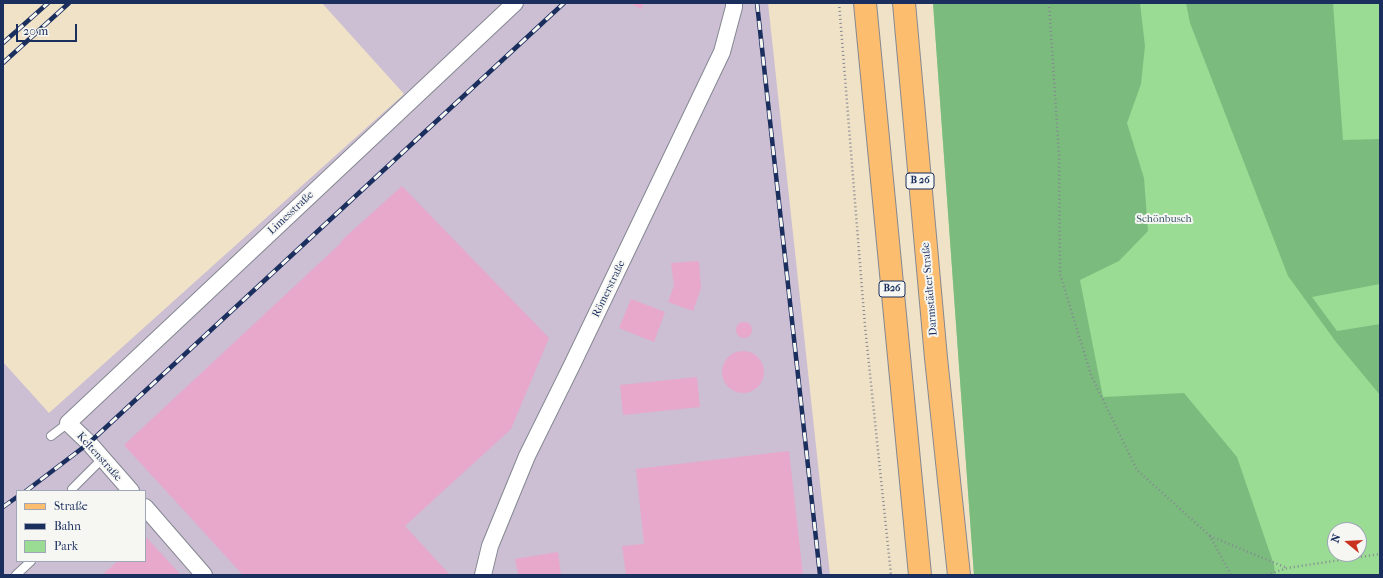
<!DOCTYPE html>
<meta charset="utf-8">
<style>
body{margin:0}
#map{position:relative;width:1383px;height:578px;overflow:hidden;background:#efe2c6;font-family:"IM FELL French Canon",serif}
canvas{display:block}
.frame{position:absolute;inset:0;border:4px solid #1b2f5e;pointer-events:none}
.legend{position:absolute;left:16px;top:490px;width:130px;height:72px;box-sizing:border-box;background:#f6f6f2;border:1px solid #9ea6b7;margin:0;padding:5px 7px;list-style:none;font-size:12px;color:#1b2f5e}
.legend li{display:flex;align-items:center;gap:8px;height:20px}
.legend b{width:20px;border:1px solid #9ea6b7}
.north{position:absolute;left:1327px;top:522px;width:40px;height:40px;box-sizing:border-box;background:#f6f6f2;border:1px solid #9ea6b7;border-radius:50%;rotate:288deg;font-size:11px;font-weight:700;line-height:16px;text-align:center;color:#1b2f5e}
.north::after{content:'';display:block;margin:auto;width:14px;height:18px;background:#c8321e;clip-path:polygon(50% 0,100% 100%,50% 72%,0 100%)}
.scale{position:absolute;left:16px;top:24px;width:61px;height:18px;box-sizing:border-box;border:2px solid #1b2f5e;border-top:0;padding-left:5px;font-size:12px;line-height:14px;white-space:nowrap;color:#1b2f5e;-webkit-text-stroke:3px #f6f6f2;paint-order:stroke}
</style>
<div id="map">
<canvas width="1383" height="578"></canvas>
<div class="frame"></div>
<ul class="legend">
<li><b style="height:5px;background:#fcbd6f"></b>Straße</li>
<li><b style="height:5px;background:#1b2f5e"></b>Bahn</li>
<li><b style="height:11px;background:#9adc94"></b>Park</li>
</ul>
<div class="north">N</div>
<div class="scale">20 m</div>
</div>
<script>
const c = document.querySelector('canvas').getContext('2d');
c.lineJoin = 'round';
function fillPath(path, color) { c.fillStyle = color; c.fill(path, 'evenodd'); }
function trace(path, color, width, dash) { c.strokeStyle = color; c.lineWidth = width; c.lineCap = dash ? 'butt' : 'round'; c.setLineDash(dash || []); c.stroke(path); }
function label(font, color, halo, rows, align = 'center') {
  c.font = font + ' "IM FELL French Canon",serif'; c.lineWidth = 4; c.setLineDash([]); c.textBaseline = 'middle'; c.strokeStyle = halo; c.fillStyle = color; for (const [text, x, y, turn = 0] of rows) {
    c.save(); c.translate(x, y); c.rotate((+turn || 0) * Math.PI / 180); c.textAlign = isNaN(turn) ? turn : align; if (halo) c.strokeText(text, 0, 0); c.fillText(text, 0, 0); c.restore();
  }
}
fillPath(new Path2D(`
 M322 3H768L830 575H3V362L49 413 404 94ZM17 491H145V561H17Z`), '#ccbed3');
fillPath(new Path2D(`
 M933 3H1380V575H974ZM1335 530H1359V554H1335Z`), '#9adc94');
fillPath(new Path2D(`
 M933 3H1140L1145 46 1141 84 1127 123 1144 178 1148 231 1119 261 1080 280 1103 397 1184 393 1237 457 1274 565 1275 575H974Z
 M1186 3H1333L1343 140 1380 139V284L1312 297 1337 331 1380 324V395L1336 342 1288 276 1190 23Z`), '#7bbc7e');
fillPath(new Path2D(`
 M630 3H644L641 9Z
 M402 186 549 338 511 429 405 526 450 575H243L124 445 342 242 341 241Z
 M699 261 701 288 693 311 668 302 674 286 671 263Z
 M631 299 665 312 654 342 619 328Z
 M736 330a8 8 0 1 1 16 0a8 8 0 1 1-16 0Z
 M722 372a21 21 0 1 1 42 0a21 21 0 1 1-42 0Z
 M697 377 700 407 623 415 620 385Z
 M789 451 803 575H626L622 546 644 544 636 469Z
 M145 536 181 575H102L118 561H145Z
 M558 552 561 575H518L515 559Z`), '#e8a8cb');
const lane = new Path2D(`
 M51 436 68 423
 M72 491V489L102 459
 M16 575 31 561`);
const street = new Path2D(`
 M131 491 89 443 68 423 515 3
 M145 507 204 575
 M483 575 490 546 527 456 572 365 722 52 734 7V3`);
const primary = new Path2D(`
 M865 3 920 575
 M904 3 936 358 959 575`);
trace(lane, '#858892', 10);
trace(street, '#858892', 18);
trace(primary, '#858892', 24);
trace(new Path2D(`
 M839 3 865 326 891 575
 M1049 3 1059 155 1060 274 1091 375 1137 470 1210 536 1231 575
 M1210 536 1287 568
 M1267 575 1287 568 1380 554`), '#858892', 2.5, [1, 3]);
trace(lane, '#fff', 8);
trace(street, '#fff', 16);
trace(primary, '#fcbd6f', 22);
const rail = new Path2D(`
 M757 3 820 575
 M3 43 48 3
 M3 63 69 3
 M26 491 89 443 564 3
 M3 507 17 497`);
trace(rail, '#1b2f5e', 4.5);
trace(rail, '#f6f6f2', 3, [9]);
for (const [x, y, w] of [
 [920,181,28],
 [892,289,26]
]) { const box = new Path2D(); box.roundRect(x - w / 2, y - 8, w, 16, 3); c.fillStyle = '#f6f6f2'; c.fill(box); trace(box, '#1b2f5e', 1); }
label('bold 10px', '#1b2f5e', null, [
 ["B 26",920,181],
 ["B26",892,289]
]);
label('11px', '#1b2f5e', '#f6f6f2', [
 ["Limesstraße",291,213,-43],
 ["Römerstraße",609,289,-64],
 ["Darmstädter Straße",930,289,-95],
 ["Keltenstraße",99,457,48]
]);
label('11px', '#3b5a6c', '#f6f6f2', [
 ["Schönbusch",1164,219]
]);
</script>
